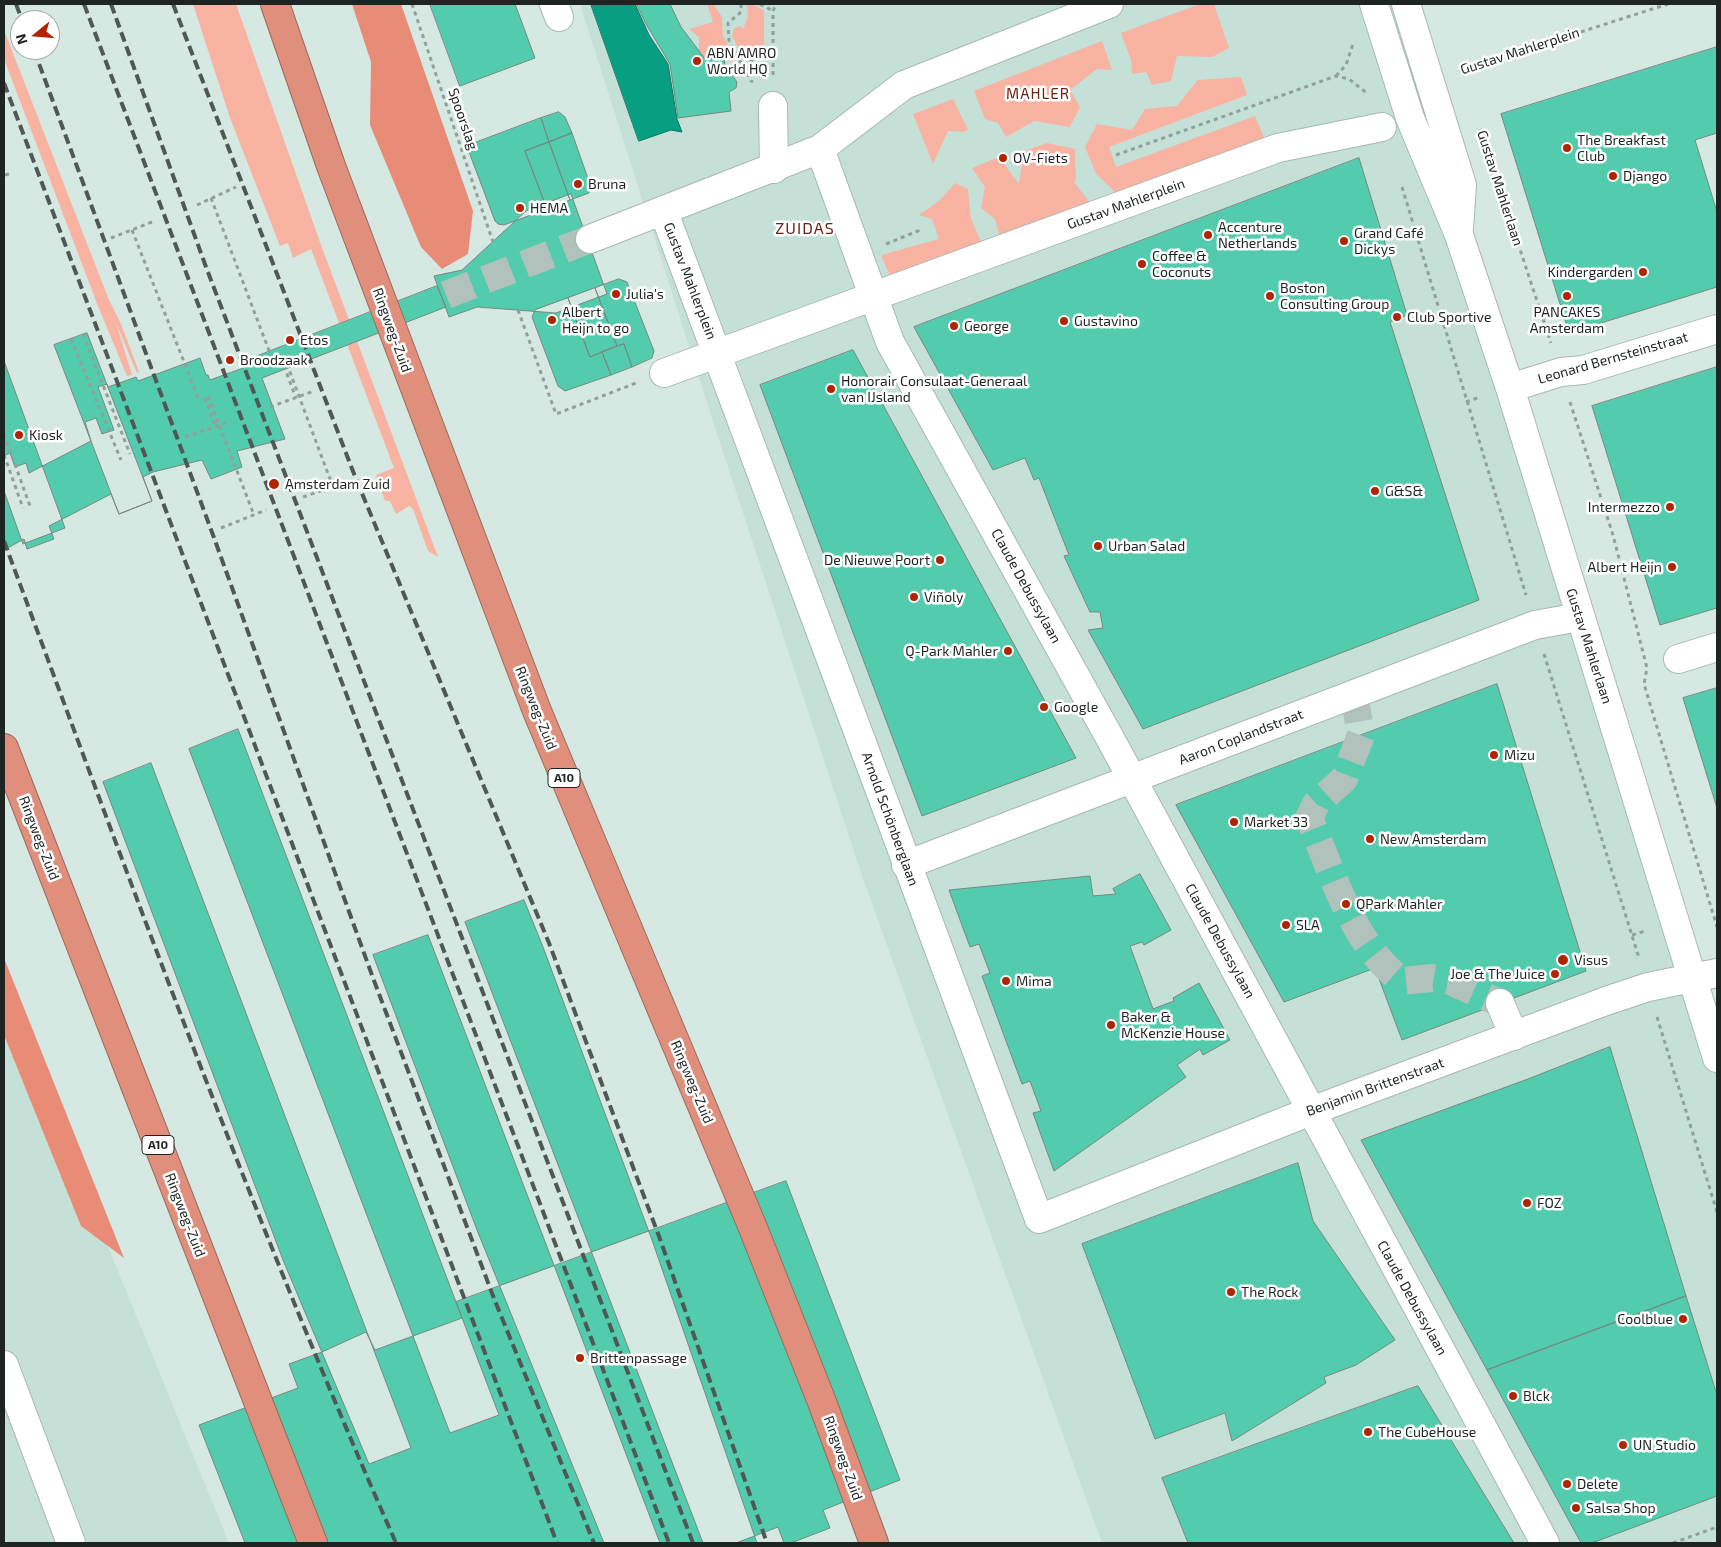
<!DOCTYPE html>
<meta charset="utf-8">
<style>
body{margin:0}
#map{position:relative;width:1721px;height:1547px;overflow:hidden;background:#d6e8e2;font-family:"Exo 2",sans-serif}
canvas{display:block}
.frame{position:absolute;inset:0;border:5px solid #1e2422;pointer-events:none}
.north{position:absolute;left:10px;top:10px;width:50px;height:50px;box-sizing:border-box;background:#fff;border:1px solid #a5a7a7;border-radius:50%;rotate:253deg;font-size:14px;font-weight:700;line-height:20px;text-align:center;color:#1e2422}
.north::after{content:'';display:block;margin:auto;width:18px;height:22px;background:#b02400;clip-path:polygon(50% 0,100% 100%,50% 72%,0 100%)}
</style>
<div id="map">
<canvas width="1721" height="1547"></canvas>
<div class="frame"></div>
<div class="north">N</div>
</div>
<script>
const c = document.querySelector('canvas').getContext('2d');
c.lineJoin = 'round';
function fillPath(path, color) { c.fillStyle = color; c.fill(path, 'evenodd'); }
function trace(path, color, width, dash) { c.strokeStyle = color; c.lineWidth = width; c.lineCap = dash ? 'butt' : 'round'; c.setLineDash(dash || []); c.stroke(path); }
function label(font, color, halo, rows, align = 'center') {
  c.font = font + ' "Exo 2",sans-serif'; c.lineWidth = 5; c.setLineDash([]); c.textBaseline = 'middle'; c.strokeStyle = halo; c.fillStyle = color; for (const [text, x, y, turn = 0] of rows) {
    c.save(); c.translate(x, y); c.rotate((+turn || 0) * Math.PI / 180); c.textAlign = isNaN(turn) ? turn : align; if (halo) c.strokeText(text, 0, 0); c.fillText(text, 0, 0); c.restore();
  }
}
fillPath(new Path2D(`
 M580 4H1386L1717 1056V1543H1102L860 870 710 412Z
 M4 982 27 1048 229 1543H4Z`), '#c5e0d7');
fillPath(new Path2D(`
 M193 4H236L321 245 438 557 428 551 413 509 409 506 396 514 390 501H385L376 475 394 468 311 249 293 258 288 243 280 246 230 118Z
 M707 4H713L722 17 723 36 733 53 734 63 724 57 705 59 699 52V37L689 29 713 22Z
 M747 4H753L764 11V51H754L745 60 732 36 734 29 740 26 743 29 748 17Z
 M1200 4H1214L1229 48 1212 57 1177 56 1171 81 1152 85 1146 72 1132 74 1131 60 1121 33Z
 M4 30 109 300 121 324 139 372 137 373 116 323 132 375 127 376 98 306 4 59Z
 M1102 41 1112 70 1097 69 1070 90 1080 107 1070 127 1034 121 1006 137 998 123 985 119 974 91Z
 M1241 77 1247 95 1109 147 1116 167 1255 116 1265 140 1117 194 1096 174 1085 147 1097 124 1132 130 1145 109 1177 106 1198 80Z
 M953 99 968 130 963 132 948 131 933 164 913 114Z
 M1047 143 1075 149 1076 180 1074 182 1091 204 1000 238 995 219 981 208 985 187 972 168 999 157 1019 184 1024 151Z
 M955 183 968 189 971 219 982 244 890 276 881 255 939 239 932 219 919 215 939 201Z`), '#f9b3a3');
fillPath(new Path2D(`
 M352 4H401L473 211 468 254 442 269 421 247 370 125 371 62Z
 M4 958 124 1258 81 1226 4 1035Z`), '#e88c77');
const water = new Path2D(`
 M591 4H635L649 35 668 64 677 119 682 132 671 130 639 141Z`);
fillPath(water, '#089e81');
trace(water, '#0f7964', 1);
const building = new Path2D(`
 M430 4H515L535 58 460 86Z
 M637 4H670L681 27 705 59 724 57 726 74 732 75 737 82 736 88 729 92 731 111 678 118 670 64 646 24Z
 M1717 47V133L1695 140 1717 212V287L1569 333 1501 114Z
 M559 112 565 117 572 133 549 142 541 118Z
 M541 118 549 142 525 151 547 209 504 225 498 224 495 221 469 152 470 148 474 143Z
 M572 133 591 187 589 193 570 200 549 142Z
 M549 142 570 200 547 209 525 151Z
 M1359 158 1407 315 1390 322 1479 600 1143 729 1088 630 1103 628 1100 612H1090L1064 556 1069 555 1039 478 1034 480 1025 458 993 470 914 327Z
 M571 194 607 294 556 313 477 307 449 317 434 276 462 270 526 211Z
 M619 279 627 282 654 351 652 358 632 367 624 344 617 346 595 288Z
 M437 286 446 307 262 378 285 439 237 451 242 467 211 479 202 460 153 472 143 477 152 501 119 514 111 494 49 526 54 539 27 549 24 539 4 550V456L10 453 15 467 26 463 29 473 91 441 85 422 96 418 102 434 114 430 98 387 107 384 108 387 136 377 138 381 200 358 206 375H208L210 380 257 363 255 357Z
 M595 288 617 346 590 357 568 298Z
 M568 298 590 357 602 352 611 375 565 391 558 386 532 317 535 310Z
 M87 333 152 501 119 514 54 345Z
 M624 344 632 367 611 375 602 352Z
 M853 350 1076 758 922 816 760 385Z
 M4 361 65 528 23 544 4 491Z
 M1717 367V608L1660 625 1592 406Z
 M1497 684 1586 971 1402 1040 1375 968 1284 1002 1176 805Z
 M1717 688V808L1683 698Z
 M238 729 499 1415 450 1433 189 749Z
 M151 763 411 1448 369 1464 283 1260 103 782Z
 M1140 874 1171 930 1144 945 1142 942 1130 946 1153 1009 1174 1001 1173 998 1199 983 1230 1040 1203 1055 1200 1049 1177 1065 1186 1077 1054 1171 1033 1113 1041 1111 1030 1081 1022 1084 982 976 990 973 979 944 970 947 949 890 1090 876 1093 896 1116 894 1113 889Z
 M524 900 543 947 652 1240 757 1543H703L465 922Z
 M428 935 660 1543H604L477 1230 373 955Z
 M1610 1047 1686 1296 1487 1370 1361 1140 1528 1079Z
 M1298 1163 1313 1221 1395 1340 1356 1365 1324 1377 1326 1383 1232 1441 1225 1413 1155 1439 1082 1244Z
 M786 1181 900 1480 823 1510 830 1528 791 1543H784L778 1527 736 1543H245L199 1425 298 1388 289 1364 322 1352 366 1332 375 1350 462 1318 456 1302Z
 M1686 1296 1717 1395V1496L1592 1543H1581L1487 1370Z
 M1418 1386 1514 1543H1188L1162 1478Z`);
fillPath(building, '#52ccad');
trace(building, '#788882', 1);
trace(new Path2D(`
 M446 295 590 239
 M1354 694 1361 735 1344 779 1316 804 1309 818C1333 873 1352 944 1402 981L1432 978 1450 981 1500 1003`), '#b1c1bc', 28, [28, 14]);
const minor = new Path2D(`
 M554 4 559 17
 M1374 4 1410 118 1459 235 1510 388 1717 1058
 M1406 4 1462 185 1459 229
 M773 106 774 169
 M820 149 904 85 1109 4
 M663 210C791 545 913 883 1039 1219L1311 1111 1606 1001 1648 987 1717 973
 M590 239 820 149 890 342 1111 740 1545 1543
 M664 373 1278 148 1382 127
 M1510 388 1561 372 1583 370 1717 329
 M1678 659 1717 647
 M906 865 1535 625 1579 617
 M1500 1003 1514 1036
 M4 1365 71 1543`);
const highway = new Path2D(`
 M275 4 331 166 537 711 753 1228 822 1402 874 1543
 M4 748 313 1543`);
trace(minor, '#a7b8b2', 30);
trace(highway, '#9b6a5c', 30);
trace(new Path2D(`
 M412 4 493 242
 M741 4V12L728 23 729 41 751 81 753 82
 M760 4 773 11
 M743 67 756 58 773 56
 M1459 71 1668 4
 M773 75V11L776 4
 M1336 76 1346 65 1353 44
 M1480 129 1551 343
 M1116 155 1336 76 1349 79 1368 94
 M5 175 9 174
 M1402 187 1526 595
 M211 198 276 369
 M197 205 236 187
 M132 230 199 400
 M111 238 152 222
 M886 244 923 229
 M518 310 556 414 636 383
 M83 334 130 454
 M71 339 121 460
 M287 364 333 487
 M284 366 296 398
 M208 396 254 515
 M205 398 215 426
 M1466 402 1480 397
 M1570 402 1613 535 1647 668 1644 684 1717 927
 M270 407 314 391
 M4 434 30 506
 M185 437 231 421
 M4 455 23 508
 M303 497 350 481
 M221 528 266 510
 M1544 654 1639 958
 M1632 935 1645 931
 M1657 1017 1717 1212
 M1673 1543 1717 1527`), '#929f9b', 3, [4, 4]);
trace(minor, '#fff', 28);
trace(highway, '#df8f7c', 28);
trace(new Path2D(`
 M16 4 22 20
 M84 4 669 1543
 M111 4 206 267 693 1543
 M173 4 356 479 549 943 660 1239 767 1543
 M34 50 213 535 373 978 495 1301 594 1543
 M4 83 557 1543
 M4 541C129 878 251 1215 396 1543`), '#4f5855', 4, [10, 5]);
for (const [x, y, r, color] of [
 [697,61,5,"#b02400"],
 [1567,148,5,"#b02400"],
 [1003,158,5,"#b02400"],
 [1613,176,5,"#b02400"],
 [578,184,5,"#b02400"],
 [520,208,5,"#b02400"],
 [1208,235,5,"#b02400"],
 [1344,241,5,"#b02400"],
 [1142,264,5,"#b02400"],
 [1643,272,5,"#b02400"],
 [616,294,5,"#b02400"],
 [1270,296,5,"#b02400"],
 [1567,296,5,"#b02400"],
 [1397,317,5,"#b02400"],
 [552,320,5,"#b02400"],
 [1064,321,5,"#b02400"],
 [954,326,5,"#b02400"],
 [290,340,5,"#b02400"],
 [230,360,5,"#b02400"],
 [831,389,5,"#b02400"],
 [19,435,5,"#b02400"],
 [274,484,6,"#b02400"],
 [1375,491,5,"#b02400"],
 [1670,507,5,"#b02400"],
 [1098,546,5,"#b02400"],
 [940,560,5,"#b02400"],
 [1672,567,5,"#b02400"],
 [914,597,5,"#b02400"],
 [1008,651,5,"#b02400"],
 [1044,707,5,"#b02400"],
 [1494,755,5,"#b02400"],
 [1234,822,5,"#b02400"],
 [1370,839,5,"#b02400"],
 [1346,904,5,"#b02400"],
 [1286,925,5,"#b02400"],
 [1563,960,6,"#b02400"],
 [1555,974,5,"#b02400"],
 [1006,981,5,"#b02400"],
 [1111,1025,5,"#b02400"],
 [1527,1203,5,"#b02400"],
 [1231,1292,5,"#b02400"],
 [1683,1319,5,"#b02400"],
 [580,1358,5,"#b02400"],
 [1513,1396,5,"#b02400"],
 [1368,1432,5,"#b02400"],
 [1623,1445,5,"#b02400"],
 [1567,1484,5,"#b02400"],
 [1576,1508,5,"#b02400"]
]) { const dot = new Path2D(); dot.arc(x, y, r, 0, 2 * Math.PI); c.fillStyle = color; c.fill(dot); trace(dot, '#fff', 2); }
for (const [x, y, w] of [
 [564,778,32],
 [158,1145,32]
]) { const box = new Path2D(); box.roundRect(x - w / 2, y - 9.5, w, 19, 4); c.fillStyle = '#fff'; c.fill(box); trace(box, '#1e2422', 1); }
label('bold 12px', '#1e2422', null, [
 ["A10",564,778],
 ["A10",158,1145]
]);
label('14px', '#1e2422', '#fff', [
 ["Gustav Mahlerplein",1520,51,-18],
 ["Spoorslag",463,119,71],
 ["Gustav Mahlerlaan",1500,188,72],
 ["Gustav Mahlerplein",1126,204,-20],
 ["Gustav Mahlerplein",690,281,69],
 ["Ringweg-Zuid",392,330,70],
 ["Leonard Bernsteinstraat",1613,358,-16],
 ["Claude Debussylaan",1026,586,61],
 ["Gustav Mahlerlaan",1589,646,72],
 ["Ringweg-Zuid",536,708,68],
 ["Aaron Coplandstraat",1241,737,-21],
 ["Arnold Schönberglaan",890,819,70],
 ["Ringweg-Zuid",39,838,69],
 ["Claude Debussylaan",1220,941,61],
 ["Ringweg-Zuid",692,1082,67],
 ["Benjamin Brittenstraat",1375,1087,-20],
 ["Ringweg-Zuid",185,1215,69],
 ["Claude Debussylaan",1412,1298,61],
 ["Ringweg-Zuid",843,1458,70]
]);
label('14px', '#1e2422', '#fff', [
 ["ABN AMRO",707,53],
 ["World HQ",707,69],
 ["The Breakfast",1577,140],
 ["Club",1577,156],
 ["OV-Fiets",1013,158],
 ["Django",1623,176],
 ["Bruna",588,184],
 ["HEMA",530,208],
 ["Accenture",1218,227],
 ["Netherlands",1218,243],
 ["Grand Café",1354,233],
 ["Dickys",1354,249],
 ["Coffee &",1152,256],
 ["Coconuts",1152,272],
 ["Kindergarden",1633,272,"right"],
 ["Boston",1280,288],
 ["Consulting Group",1280,304],
 ["Julia's",626,294],
 ["Albert",562,312],
 ["Heijn to go",562,328],
 ["PANCAKES",1567,312,"center"],
 ["Amsterdam",1567,328,"center"],
 ["Club Sportive",1407,317],
 ["Gustavino",1074,321],
 ["George",964,326],
 ["Etos",300,340],
 ["Broodzaak",240,360],
 ["Honorair Consulaat-Generaal",841,381],
 ["van IJsland",841,397],
 ["Kiosk",29,435],
 ["Amsterdam Zuid",285,484],
 ["G&S&",1385,491],
 ["Intermezzo",1660,507,"right"],
 ["Urban Salad",1108,546],
 ["De Nieuwe Poort",930,560,"right"],
 ["Albert Heijn",1662,567,"right"],
 ["Viñoly",924,597],
 ["Q-Park Mahler",998,651,"right"],
 ["Google",1054,707],
 ["Mizu",1504,755],
 ["Market 33",1244,822],
 ["New Amsterdam",1380,839],
 ["QPark Mahler",1356,904],
 ["SLA",1296,925],
 ["Visus",1574,960],
 ["Joe & The Juice",1545,974,"right"],
 ["Mima",1016,981],
 ["Baker &",1121,1017],
 ["McKenzie House",1121,1033],
 ["FOZ",1537,1203],
 ["The Rock",1241,1292],
 ["Coolblue",1673,1319,"right"],
 ["Brittenpassage",590,1358],
 ["Blck",1523,1396],
 ["The CubeHouse",1378,1432],
 ["UN Studio",1633,1445],
 ["Delete",1577,1484],
 ["Salsa Shop",1586,1508]
], 'left');
c.letterSpacing = '1px';
label('15px', '#682517', '#fff', [
 ["MAHLER",1038,94]
]);
c.letterSpacing = '0px';
c.letterSpacing = '1px';
label('16px', '#682517', '#fff', [
 ["ZUIDAS",805,229]
]);
c.letterSpacing = '0px';
</script>
